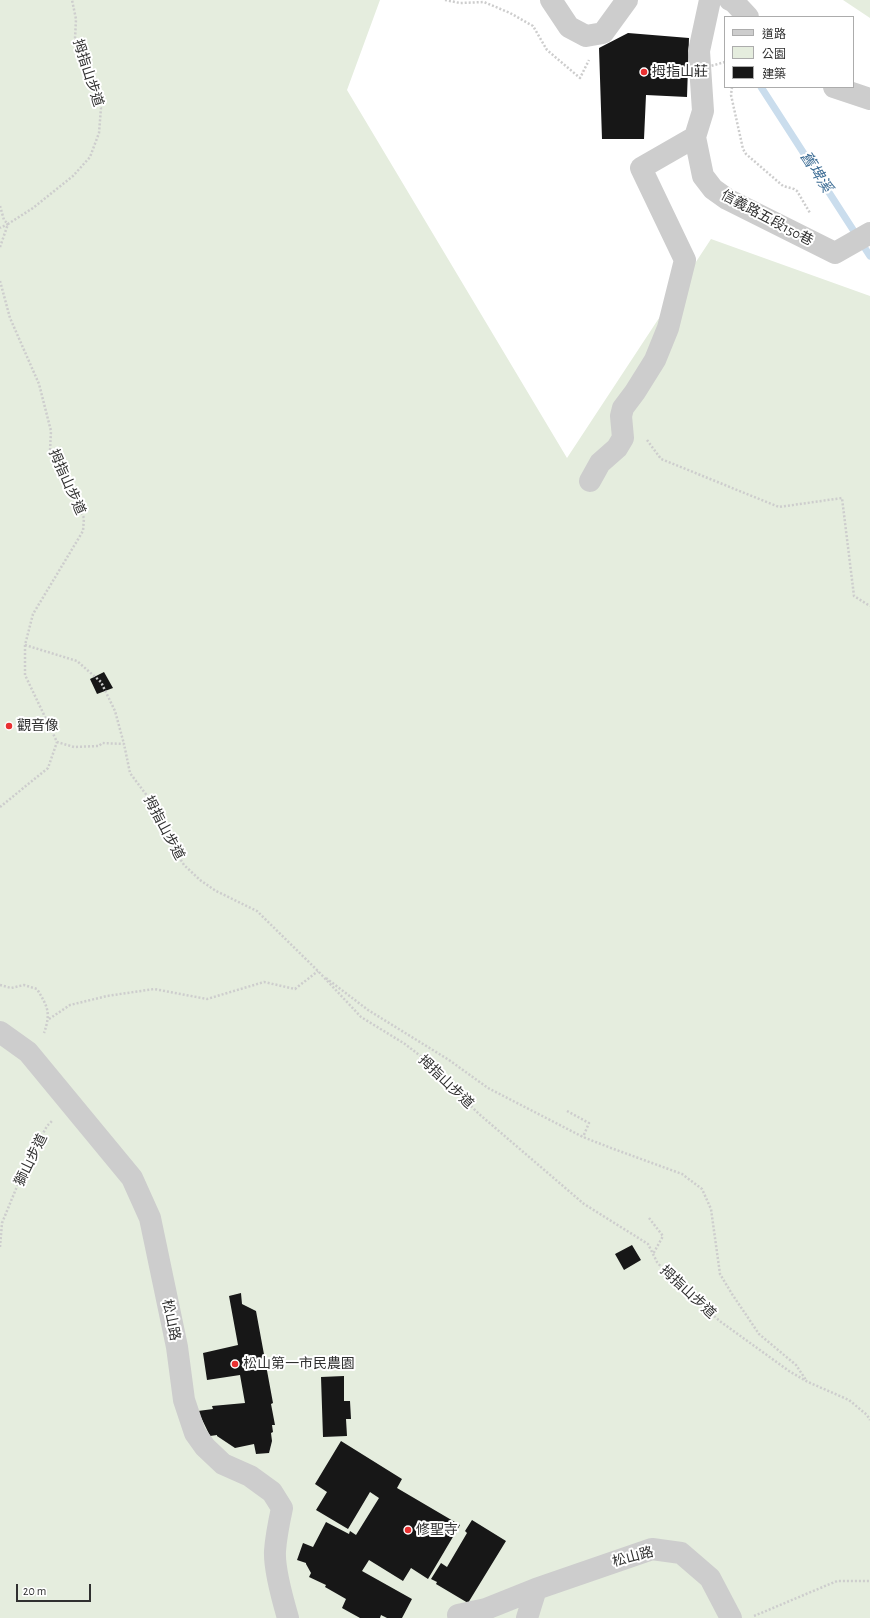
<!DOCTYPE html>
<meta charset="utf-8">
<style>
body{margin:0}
#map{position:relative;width:870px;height:1618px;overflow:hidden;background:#fff;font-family:"Alegreya Sans","Noto Sans TC",sans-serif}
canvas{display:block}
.legend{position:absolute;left:724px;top:16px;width:130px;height:72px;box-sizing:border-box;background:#fff;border:1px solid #acacac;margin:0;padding:5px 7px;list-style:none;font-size:12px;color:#303030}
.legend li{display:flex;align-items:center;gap:8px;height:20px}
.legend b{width:20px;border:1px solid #acacac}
.scale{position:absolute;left:16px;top:1584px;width:75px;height:18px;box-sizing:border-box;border:2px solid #303030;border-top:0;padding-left:5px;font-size:12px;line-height:14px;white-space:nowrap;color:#303030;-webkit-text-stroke:3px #fff;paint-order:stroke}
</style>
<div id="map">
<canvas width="870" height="1618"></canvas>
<ul class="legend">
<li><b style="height:5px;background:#cdcdcd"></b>道路</li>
<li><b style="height:11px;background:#e5edde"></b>公園</li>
<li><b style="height:11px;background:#171717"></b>建築</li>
</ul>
<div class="scale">20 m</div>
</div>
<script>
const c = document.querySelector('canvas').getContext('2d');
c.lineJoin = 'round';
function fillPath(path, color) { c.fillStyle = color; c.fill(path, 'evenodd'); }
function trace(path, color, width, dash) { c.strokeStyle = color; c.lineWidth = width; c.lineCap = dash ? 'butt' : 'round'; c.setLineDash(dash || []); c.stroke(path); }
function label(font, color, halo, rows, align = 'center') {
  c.font = font + ' "Alegreya Sans","Noto Sans TC",sans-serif'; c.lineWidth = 4; c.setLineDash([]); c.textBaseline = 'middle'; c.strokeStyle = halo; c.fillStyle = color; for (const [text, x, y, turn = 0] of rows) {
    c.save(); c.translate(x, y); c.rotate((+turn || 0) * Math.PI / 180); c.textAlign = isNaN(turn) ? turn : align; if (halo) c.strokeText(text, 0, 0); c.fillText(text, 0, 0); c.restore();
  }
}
fillPath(new Path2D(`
 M0 0H380L347 90 567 458 711 239 870 296V1618H0Z
 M843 0H870V18Z`), '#e5edde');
trace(new Path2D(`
 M761 87 870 256`), '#cadded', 7);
fillPath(new Path2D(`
 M628 33 689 38 687 97 646 95 644 139H602L599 48Z
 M104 672 113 688 97 694 90 679Z
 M632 1245 641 1260 624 1270 615 1254Z
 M241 1293 242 1304 256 1311 273 1403 271 1404 275 1425H272L273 1432 271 1433 272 1441 269 1453 256 1454 254 1444 235 1448 217 1436V1435L210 1436 198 1411 213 1409 212 1406 245 1403 240 1375 207 1380 203 1353 238 1345 229 1296Z
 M344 1376V1401H350L351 1419H346L347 1436 323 1437 321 1377Z
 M341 1441 402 1479 397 1488 460 1525 428 1579 411 1568 403 1581 369 1560 362 1571 412 1599 402 1618H387L381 1615 380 1618H360L342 1608 346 1599 325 1587 326 1585 309 1577 311 1573 306 1564V1563L297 1560 303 1543 313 1547 326 1522 349 1534 350 1531 356 1535 379 1498 370 1492 348 1529 316 1510 327 1492 315 1484Z
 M472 1520 506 1541 468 1603 436 1584 437 1582 431 1579 441 1563 447 1567 467 1533 465 1531Z`), '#171717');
trace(new Path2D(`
 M445 0 460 3 484 2 510 13 533 26 547 50 580 78 589 60
 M732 87 731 95 743 149 746 154 783 186 794 189 797 191 810 213
 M0 206 4 220 8 224 0 228
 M0 247 8 224 33 208 73 176 90 157 99 133 101 108 86 62 75 39 76 19 72 0
 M0 281 10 318 39 384 51 431 50 451 84 518 83 531 33 614 25 645V675L57 742 74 747 99 746 102 743 124 744 130 773 151 801 166 836 184 865 200 880 216 891 257 911 318 971 361 1017 405 1044 423 1058 479 1114 584 1204 648 1244 657 1262 674 1282 721 1322 789 1371 808 1382 849 1400 867 1415 870 1420
 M647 440 661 459 779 507 842 498 854 596 870 606
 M25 645 77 661 101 682 115 711 124 744
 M0 807 48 768 57 742
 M326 978 368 1010 449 1060 488 1088 583 1137 611 1148 682 1174 702 1189 711 1209 720 1274 732 1294 759 1334 796 1365 806 1380
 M0 985 11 988 24 985 37 989C48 1007 51 1013 44 1033
 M49 1019 70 1005 107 996 154 989 207 999 264 982 295 989 318 971
 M567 1111 589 1123 583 1137
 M649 1218 663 1236 653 1254
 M0 1247 2 1223 27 1162 47 1126 53 1120
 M754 1616 837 1581H870`), '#cdcdcd', 2.5, [2, 2]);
trace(new Path2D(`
 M551 0 569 27 586 36 603 33 627 0
 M710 0 699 51 703 111 695 137 703 176 713 189 727 199 835 253 870 233
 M730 0 734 2 748 17
 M834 87 870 99
 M590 481 600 463 617 448 623 438 621 416 623 408 635 392 655 360 668 328 685 260 641 168 695 137
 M0 1032 28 1052 132 1178 150 1218 177 1347 184 1400 195 1433 205 1447 223 1464 250 1476 272 1492 282 1508C279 1522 276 1536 275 1551 274 1569 283 1601 288 1618
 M458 1615 486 1609 536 1589
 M527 1618 536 1589 652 1549 681 1553 710 1578 731 1618`), '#cdcdcd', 22);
trace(new Path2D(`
 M700 69 725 62`), '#cdcdcd', 2.5, [2, 2]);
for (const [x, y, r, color] of [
 [644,72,4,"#e93031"],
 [9,726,4,"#e93031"],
 [235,1364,4,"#e93031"],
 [408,1530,4,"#e93031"]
]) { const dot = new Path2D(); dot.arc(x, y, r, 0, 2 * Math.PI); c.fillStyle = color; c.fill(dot); trace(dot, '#fff', 1.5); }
label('14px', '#303030', '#fff', [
 ["拇指山莊",652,72],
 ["觀音像",17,726],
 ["松山第一市民農園",243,1364],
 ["修聖寺",416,1530]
], 'left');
label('14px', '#303030', '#fff', [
 ["拇指山步道",88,73,72],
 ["信義路五段150巷",767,218,28],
 ["拇指山步道",67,482,66],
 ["拇指山步道",164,828,62],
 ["拇指山步道",446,1082,44],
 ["獅山步道",31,1160,-64],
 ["拇指山步道",688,1292,43],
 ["松山路",171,1320,78],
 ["松山路",633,1557,-15]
]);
label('italic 15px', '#3c6c94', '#fff', [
 ["舊埤溪",816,172,57]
]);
</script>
